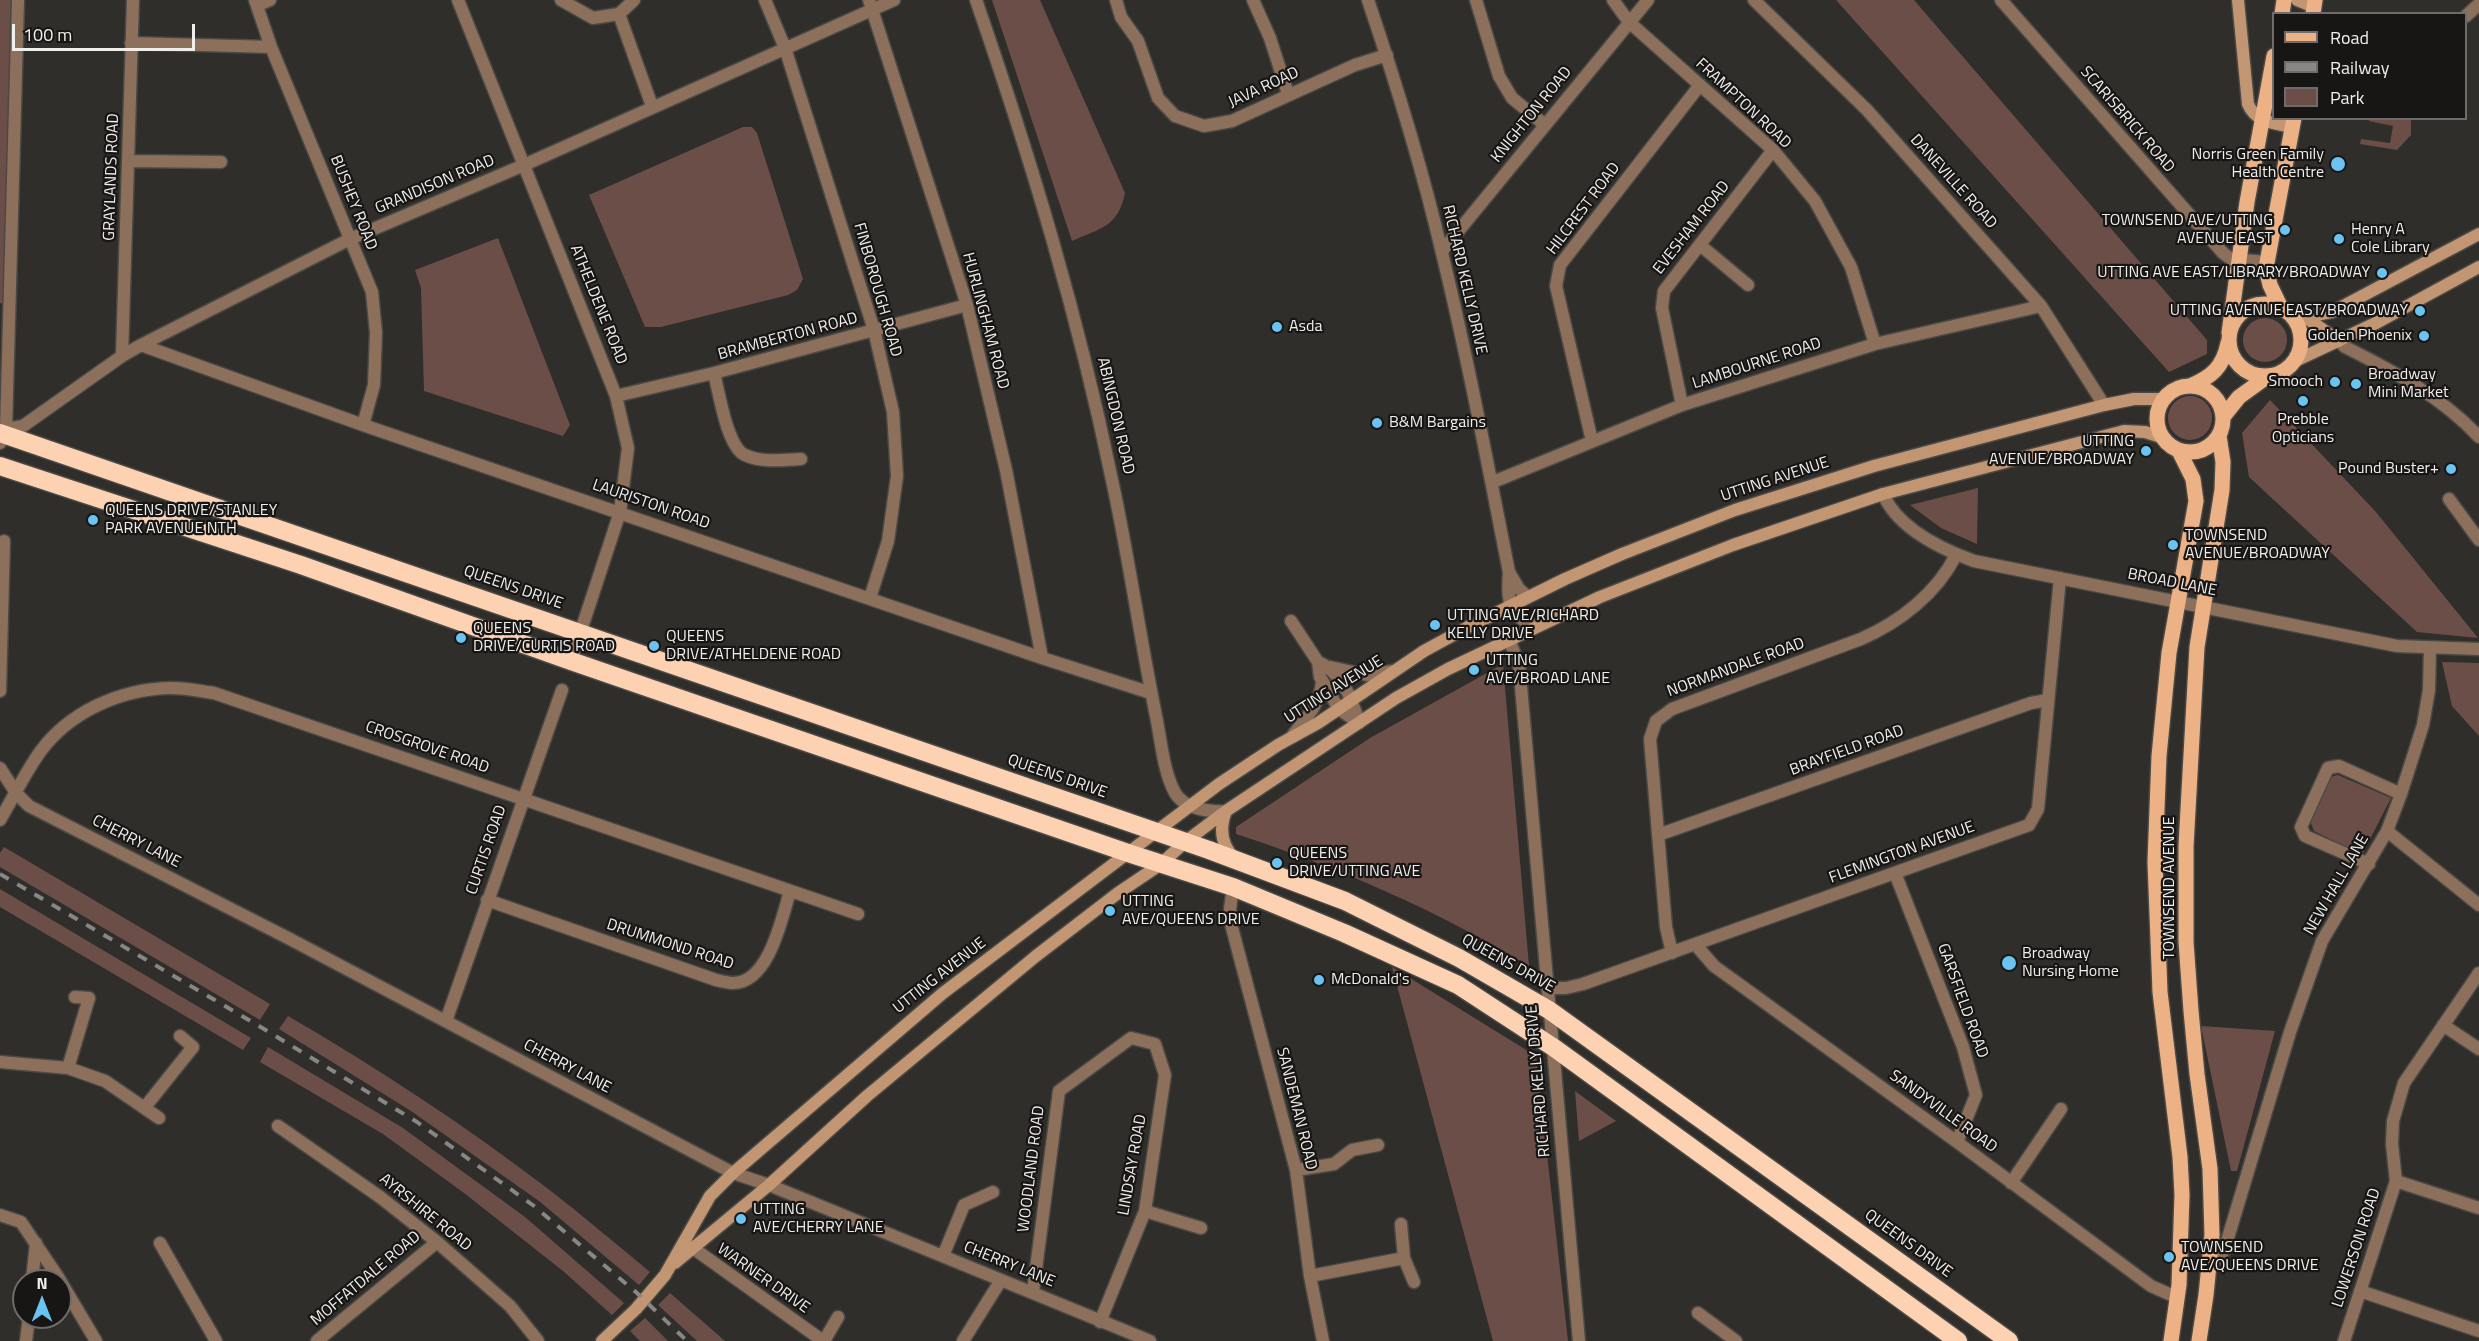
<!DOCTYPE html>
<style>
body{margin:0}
#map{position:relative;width:2479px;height:1341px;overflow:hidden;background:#302e2a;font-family:"Titillium Web",sans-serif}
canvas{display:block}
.legend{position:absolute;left:2272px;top:12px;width:195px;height:108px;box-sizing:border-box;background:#171614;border:2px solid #6d6c6a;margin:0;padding:8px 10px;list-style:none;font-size:18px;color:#efeeeb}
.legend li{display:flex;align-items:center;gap:12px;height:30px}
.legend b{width:30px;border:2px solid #6d6c6a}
.north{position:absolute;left:12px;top:1269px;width:60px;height:60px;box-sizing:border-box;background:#171614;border:2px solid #6d6c6a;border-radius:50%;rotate:0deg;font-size:16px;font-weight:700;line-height:24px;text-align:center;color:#efeeeb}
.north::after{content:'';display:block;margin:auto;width:21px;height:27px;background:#6bc3f2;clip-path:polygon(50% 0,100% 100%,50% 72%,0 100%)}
.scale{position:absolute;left:12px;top:24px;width:183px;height:27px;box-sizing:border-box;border:3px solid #efeeeb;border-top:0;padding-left:8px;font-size:18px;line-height:21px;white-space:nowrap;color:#efeeeb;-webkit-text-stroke:4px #171614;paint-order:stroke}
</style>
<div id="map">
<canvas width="2479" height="1341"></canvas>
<ul class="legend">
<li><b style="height:8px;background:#ecb184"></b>Road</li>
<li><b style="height:8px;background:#898784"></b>Railway</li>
<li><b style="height:16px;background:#6c4e49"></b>Park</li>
</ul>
<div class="north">N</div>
<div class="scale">100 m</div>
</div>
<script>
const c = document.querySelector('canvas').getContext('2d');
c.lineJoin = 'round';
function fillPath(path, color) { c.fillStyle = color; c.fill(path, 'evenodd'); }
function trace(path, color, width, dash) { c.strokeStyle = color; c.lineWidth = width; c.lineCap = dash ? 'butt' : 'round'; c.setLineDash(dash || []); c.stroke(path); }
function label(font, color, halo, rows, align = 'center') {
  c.font = font + ' "Titillium Web",sans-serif'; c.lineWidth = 4.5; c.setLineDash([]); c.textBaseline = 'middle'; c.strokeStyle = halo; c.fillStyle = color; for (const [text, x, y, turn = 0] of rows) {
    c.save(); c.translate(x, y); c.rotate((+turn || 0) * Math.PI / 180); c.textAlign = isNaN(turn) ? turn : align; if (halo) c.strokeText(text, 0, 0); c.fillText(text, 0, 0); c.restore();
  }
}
fillPath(new Path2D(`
 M0 0H12L3 304 0 303Z
 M992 0H1040L1125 193C1118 227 1101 228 1072 241Z
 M1836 0H1914L2207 340V354L2169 372Z
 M2370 118 2411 119V135L2397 150 2360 144 2361 139 2390 143 2393 126 2369 121Z
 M743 127H752L757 133 803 279 797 290 788 295 661 327H645L589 195Z
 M498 238 570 425 563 436 424 391 421 288 415 270Z
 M2243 340a22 22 0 1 1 44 0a22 22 0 1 1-44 0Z
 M2168 418a22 22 0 1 1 44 0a22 22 0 1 1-44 0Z
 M2270 400 2376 512 2478 638 2417 632 2249 477 2242 433Z
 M1978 488 1977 544 1941 528 1910 505Z
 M2442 662 2479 663V736L2452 706Z
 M1503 664 1529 966C1437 910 1337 867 1236 834V827L1370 738Z
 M2338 775 2391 798 2362 855 2314 831 2310 821 2330 777Z
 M4 847 270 1004 260 1020 0 867V853Z
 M0 889 251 1038 243 1050 0 907Z
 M1392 967 1536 1056 1568 1341H1493Z
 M288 1016C378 1068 464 1125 547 1188 582 1215 616 1244 650 1272L639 1285 539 1201 411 1111 279 1029Z
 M2201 1026 2275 1031 2237 1171H2231Z
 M268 1047 403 1128 525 1217 624 1303 612 1315 563 1271 464 1193 383 1134 260 1062Z
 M1575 1091 1616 1121 1579 1141Z
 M670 1293 725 1341H697L658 1305Z
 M645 1318 668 1341H640L630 1331Z`), '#6c4e49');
const street = new Path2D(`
 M255 0 271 47 372 292 376 333 374 385 363 425
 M458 0 616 396 628 448 620 512 571 661
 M561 0 593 18 619 14
 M765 0 785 48 874 330 893 412 897 476 888 541 870 598
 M869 0 967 305 1006 470 1042 658
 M976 0C1031 159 1078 315 1112 480 1129 558 1140 638 1156 716 1161 740 1163 769 1174 791 1183 809 1209 812 1226 811
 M1116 0 1121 17 1138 41 1158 98 1175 116 1204 126 1232 121 1355 65 1387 55
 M1253 0 1270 38 1288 94
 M1368 0C1396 83 1422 167 1442 253 1468 359 1488 466 1509 572 1507 601 1508 615 1536 627
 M1476 0 1499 76 1512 98 1545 125
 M1613 0 1629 22 1773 150 1815 201 1851 267 1875 344
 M1754 0 1867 110 2041 306 2104 405
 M2001 0 2223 253 2231 259 2267 262
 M258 5 270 0
 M619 14 652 106
 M619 14 634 0
 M2466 16 2479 4
 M131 43 271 47
 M130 161 221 162
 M1700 245 1748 285
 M1442 251 1648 0
 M2339 341 2345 347C2393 371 2442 397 2479 437
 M141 345 363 425 1042 658 1151 693
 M122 356 133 0
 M714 373C719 392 727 447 745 455 762 463 783 460 801 459
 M616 396 714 373 967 305
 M1682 405 1662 308 1664 291 1773 150
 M6 429 23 426 122 356 141 345 350 239 524 165 894 0
 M1592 441 1556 286 1560 265 1700 85
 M0 443 5 435 6 429 18 0
 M1493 482 1682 405 1875 344 2041 306
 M1883 494C1898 529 1941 549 1974 561L2397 646 2479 649
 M2449 499 2479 540
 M1509 572 1519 589 1528 597
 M1291 621 1318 662 1320 677 1339 709 1359 723
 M1509 640 1519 664 1579 1341
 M1318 662C1342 672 1352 699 1359 723
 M1330 667 1367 675 1393 671
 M0 691 4 541
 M1293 735C1306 718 1320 704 1322 682
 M0 768 16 793 29 806 288 938 733 1173 769 1185 1150 1341
 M0 820C13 798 25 773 40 752 69 712 119 690 168 688 183 687 199 691 214 693L858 914
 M2387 831 2479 905
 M1658 835 2031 703 2048 700
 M2369 864 2305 836 2301 827 2328 768 2339 766 2401 794
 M1895 873 1963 1047 1976 1095 1957 1142
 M1233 887 1230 909 1231 924 1296 1170 1310 1276 1323 1341
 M487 900 716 980C721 981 728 983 734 983 769 982 782 918 790 891
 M1695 944 1714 966 1957 1142 2151 1286 2178 1298
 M1672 953 1666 927 1650 739 1656 721 1672 709 1861 639C1900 622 1937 593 1956 555
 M1548 988H1566L1583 984 2029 825 2038 809 2060 578
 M446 1021 562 690
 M2443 1025 2479 1049
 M0 1062 68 1068 105 1081 159 1118
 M68 1068 89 998 75 997
 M145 1107 193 1047 180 1036
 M278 1126 380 1197 437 1242 510 1306 538 1341
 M1296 1170 1334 1164 1352 1150 1378 1145
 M2396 1181 2479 1208
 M2011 1183 2061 1109
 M1145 1211 1201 1228
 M0 1215 21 1222 58 1277 96 1341
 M160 1243 216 1341
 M686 1243 823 1341
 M943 1256 964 1205 993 1192
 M1404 1258 1414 1282
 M2209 1267 2224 1251 2290 1032 2322 941 2387 831 2401 794 2423 725 2429 690 2430 648
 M1310 1276 1404 1258 1401 1224
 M32 1281 36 1243
 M2360 1291 2479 1331
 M1033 1292 1059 1091 1131 1038 1155 1044 1165 1075 1145 1211 1100 1322
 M1698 1313 1736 1341
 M26 1341 29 1317
 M317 1341 437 1242
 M824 1341 838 1317
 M963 1341 1001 1280
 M2344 1341 2396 1181 2392 1144 2393 1121 2404 1083 2479 973`);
const secondary = new Path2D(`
 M2238 0 2248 104C2256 123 2274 123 2292 127
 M2297 0 2314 7
 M2287 311 2305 317 2332 312 2479 234
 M2305 317 2339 341
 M2293 362 2378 322 2479 267
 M1226 811C1219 829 1221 845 1235 859
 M675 1263 769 1185 867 1096 1036 956 1118 893 1161 864 1185 842 1226 811 1396 698 1448 669 1600 597 1733 545 1883 494 2124 431 2145 432 2161 437
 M602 1341 636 1309 665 1275 710 1196 733 1173 943 993 1219 784 1278 745 1318 723 1424 651 1468 627 1565 579 1622 554 1735 510 1874 466 2104 405 2134 399H2163`);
const primary = new Path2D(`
 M2282 14 2284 0
 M2313 14 2315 0
 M2229 340a36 36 0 1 1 72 0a36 36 0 1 1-72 0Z
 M2281 308 2270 285 2266 268 2294 118
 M2229 333 2247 202 2274 56
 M2157 419a33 33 0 1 1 66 0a33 33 0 1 1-66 0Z
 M2190 386C2212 377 2223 367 2228 343
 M2223 417 2239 397 2268 376
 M2171 1341 2179 1285 2182 1195 2180 1157 2160 992 2155 862 2159 756 2169 653 2196 501 2193 479 2179 451
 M2199 1341 2206 1295 2212 1235 2210 1169 2197 1074 2191 1011 2186 942V846L2197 647 2222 490 2223 462 2219 436`);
const highway = new Path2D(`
 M0 433 1209 850 1345 901 1459 958 1549 1010 2009 1341
 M0 466 301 565 571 661 1128 853 1233 887 1344 933 1458 985 1553 1047 1958 1341`);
trace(street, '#4b4945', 15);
trace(secondary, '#4b4945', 15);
trace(primary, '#4b4945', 18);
trace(highway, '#4b4945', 21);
trace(street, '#8d705b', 12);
trace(secondary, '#c29573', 12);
trace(primary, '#ecb184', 15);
trace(highway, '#fdd2b3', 18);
trace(new Path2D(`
 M0 874 259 1026 417 1122 534 1206 637 1293 687 1341`), '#898784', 4, [10, 10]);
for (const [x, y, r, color] of [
 [2338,164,8,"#6bc3f2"],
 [2285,230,6,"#6bc3f2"],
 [2339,239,6,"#6bc3f2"],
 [2382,273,6,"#6bc3f2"],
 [2420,311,6,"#6bc3f2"],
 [1277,327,6,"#6bc3f2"],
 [2424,336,6,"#6bc3f2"],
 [2335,382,6,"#6bc3f2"],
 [2356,384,6,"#6bc3f2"],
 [2303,401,6,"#6bc3f2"],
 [1377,423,6,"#6bc3f2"],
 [2146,451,6,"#6bc3f2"],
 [2451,469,6,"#6bc3f2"],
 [93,520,6,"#6bc3f2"],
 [2173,545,6,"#6bc3f2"],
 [1435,625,6,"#6bc3f2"],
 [461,638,6,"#6bc3f2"],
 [654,646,6,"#6bc3f2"],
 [1474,670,6,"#6bc3f2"],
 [1277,863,6,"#6bc3f2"],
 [1110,911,6,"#6bc3f2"],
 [2009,963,8,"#6bc3f2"],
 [1319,980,6,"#6bc3f2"],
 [741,1219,6,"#6bc3f2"],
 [2169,1257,6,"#6bc3f2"]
]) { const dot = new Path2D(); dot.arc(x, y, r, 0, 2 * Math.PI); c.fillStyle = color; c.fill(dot); trace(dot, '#171614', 2); }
label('16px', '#efeeeb', '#171614', [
 ["JAVA ROAD",1264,88,-25],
 ["FRAMPTON ROAD",1743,104,43],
 ["KNIGHTON ROAD",1532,115,-51],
 ["SCARISBRICK ROAD",2127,120,49],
 ["GRAYLANDS ROAD",112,177,-88],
 ["DANEVILLE ROAD",1953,182,48],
 ["GRANDISON ROAD",435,185,-23],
 ["BUSHEY ROAD",353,203,68],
 ["HILCREST ROAD",1584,209,-53],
 ["EVESHAM ROAD",1692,228,-52],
 ["RICHARD KELLY DRIVE",1464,280,77],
 ["FINBOROUGH ROAD",877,290,74],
 ["ATHELDENE ROAD",598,305,68],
 ["HURLINGHAM ROAD",985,321,75],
 ["BRAMBERTON ROAD",788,337,-15],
 ["LAMBOURNE ROAD",1757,364,-18],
 ["ABINGDON ROAD",1115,416,77],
 ["UTTING AVENUE",1775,480,-18],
 ["LAURISTON ROAD",651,505,19],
 ["BROAD LANE",2172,583,11],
 ["QUEENS DRIVE",513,588,19],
 ["NORMANDALE ROAD",1736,668,-20],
 ["UTTING AVENUE",1334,690,-32],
 ["CROSGROVE ROAD",427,748,19],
 ["BRAYFIELD ROAD",1847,751,-20],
 ["QUEENS DRIVE",1057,777,19],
 ["CHERRY LANE",136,842,27],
 ["CURTIS ROAD",487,850,-71],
 ["FLEMINGTON AVENUE",1902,853,-20],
 ["NEW HALL LANE",2337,885,-60],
 ["TOWNSEND AVENUE",2170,888,-90],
 ["DRUMMOND ROAD",670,945,18],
 ["QUEENS DRIVE",1508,964,29],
 ["UTTING AVENUE",940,976,-38],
 ["GARSFIELD ROAD",1962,1001,70],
 ["CHERRY LANE",567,1067,28],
 ["RICHARD KELLY DRIVE",1539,1081,-95],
 ["SANDEMAN ROAD",1296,1109,76],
 ["SANDYVILLE ROAD",1943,1112,36],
 ["LINDSAY ROAD",1133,1165,-80],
 ["WOODLAND ROAD",1032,1169,-83],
 ["AYRSHIRE ROAD",425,1213,39],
 ["QUEENS DRIVE",1908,1244,36],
 ["LOWERSON ROAD",2357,1248,-72],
 ["CHERRY LANE",1009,1265,22],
 ["MOFFATDALE ROAD",366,1279,-40],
 ["WARNER DRIVE",763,1279,35]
]);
label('16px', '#efeeeb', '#171614', [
 ["Norris Green Family",2324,155,"right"],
 ["Health Centre",2324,173,"right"],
 ["TOWNSEND AVE/UTTING",2273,221,"right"],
 ["AVENUE EAST",2273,239,"right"],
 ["Henry A",2351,230],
 ["Cole Library",2351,248],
 ["UTTING AVE EAST/LIBRARY/BROADWAY",2370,273,"right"],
 ["UTTING AVENUE EAST/BROADWAY",2408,311,"right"],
 ["Asda",1289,327],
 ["Golden Phoenix",2412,336,"right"],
 ["Broadway",2368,375],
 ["Mini Market",2368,393],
 ["Smooch",2323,382,"right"],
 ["Prebble",2303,420,"center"],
 ["Opticians",2303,438,"center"],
 ["B&M Bargains",1389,423],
 ["UTTING",2134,442,"right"],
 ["AVENUE/BROADWAY",2134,460,"right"],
 ["Pound Buster+",2439,469,"right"],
 ["QUEENS DRIVE/STANLEY",105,511],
 ["PARK AVENUE NTH",105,529],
 ["TOWNSEND",2185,536],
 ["AVENUE/BROADWAY",2185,554],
 ["UTTING AVE/RICHARD",1447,616],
 ["KELLY DRIVE",1447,634],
 ["QUEENS",473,629],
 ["DRIVE/CURTIS ROAD",473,647],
 ["QUEENS",666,637],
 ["DRIVE/ATHELDENE ROAD",666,655],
 ["UTTING",1486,661],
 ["AVE/BROAD LANE",1486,679],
 ["QUEENS",1289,854],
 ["DRIVE/UTTING AVE",1289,872],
 ["UTTING",1122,902],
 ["AVE/QUEENS DRIVE",1122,920],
 ["Broadway",2022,954],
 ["Nursing Home",2022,972],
 ["McDonald's",1331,980],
 ["UTTING",753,1210],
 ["AVE/CHERRY LANE",753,1228],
 ["TOWNSEND",2181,1248],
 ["AVE/QUEENS DRIVE",2181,1266]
], 'left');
</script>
